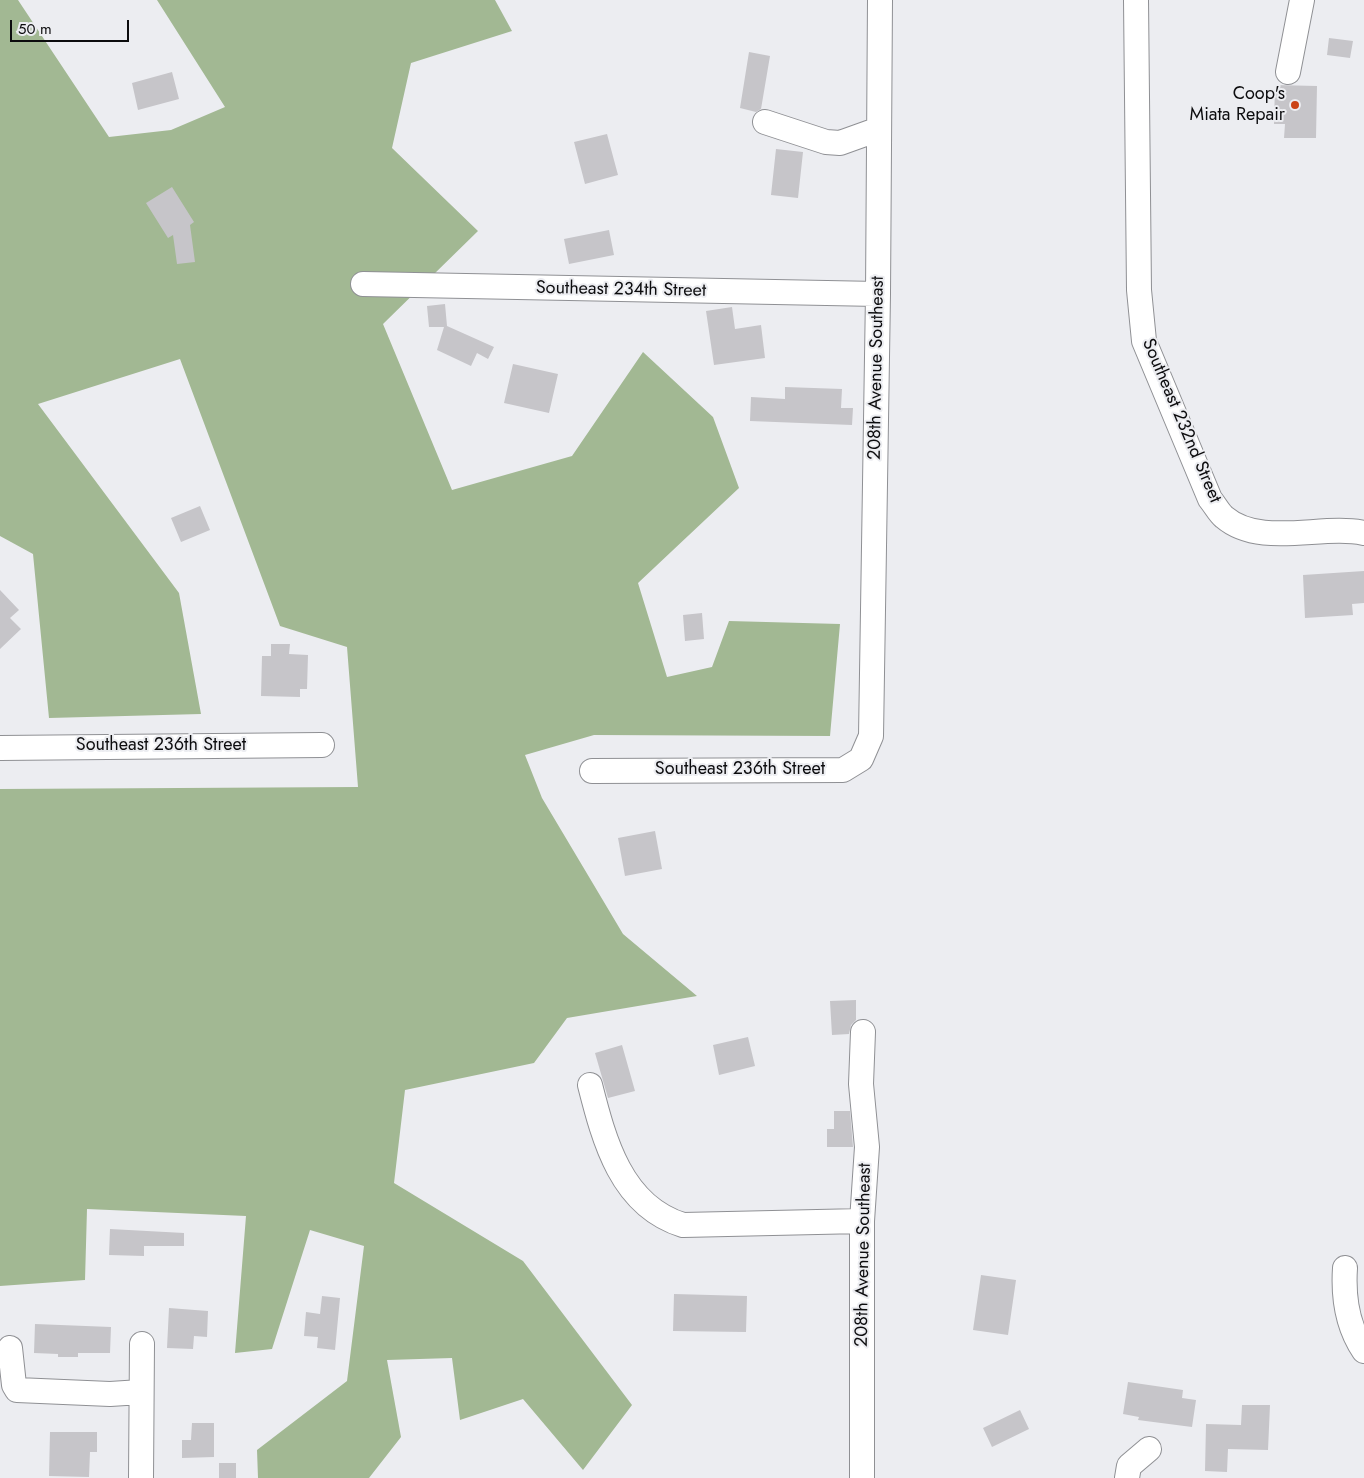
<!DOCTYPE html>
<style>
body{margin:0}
#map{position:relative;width:1364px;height:1478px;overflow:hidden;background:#ecedf1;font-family:Jost,sans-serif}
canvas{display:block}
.scale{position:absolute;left:10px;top:20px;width:119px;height:22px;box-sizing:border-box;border:2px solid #0c0c0e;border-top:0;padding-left:6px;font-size:15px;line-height:18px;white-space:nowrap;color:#0c0c0e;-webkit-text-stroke:4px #ecedf1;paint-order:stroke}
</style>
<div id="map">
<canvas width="1364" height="1478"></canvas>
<div class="scale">50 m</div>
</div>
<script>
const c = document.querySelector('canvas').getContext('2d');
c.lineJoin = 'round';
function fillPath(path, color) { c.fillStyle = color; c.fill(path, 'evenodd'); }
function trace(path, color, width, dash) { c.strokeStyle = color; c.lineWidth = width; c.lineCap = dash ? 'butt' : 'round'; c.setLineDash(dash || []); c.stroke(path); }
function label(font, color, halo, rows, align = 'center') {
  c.font = font + ' Jost,sans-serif'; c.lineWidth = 4; c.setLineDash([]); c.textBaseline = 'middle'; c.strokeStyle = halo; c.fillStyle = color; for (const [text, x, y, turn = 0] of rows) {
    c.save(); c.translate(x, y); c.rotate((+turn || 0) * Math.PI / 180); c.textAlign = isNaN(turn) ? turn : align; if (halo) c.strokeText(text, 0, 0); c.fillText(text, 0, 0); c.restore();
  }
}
fillPath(new Path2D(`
 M0 0H18L109 137 171 130 225 107 157 0H495L512 31 411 63 392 148 478 231 383 324 452 490 572 456 643 352 713 417 739 488 638 583 667 677 712 667 729 621 840 624 830 736 594 735 525 755 542 798 623 934 697 996 567 1018 534 1063 405 1090 394 1183 523 1261 632 1405 583 1470 523 1399 460 1420 452 1358 387 1360 401 1437 369 1478H258L257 1450 347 1381 364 1246 310 1230 272 1349 235 1353 246 1216 87 1209 85 1280 0 1286V789L358 787 347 647 280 626 180 359 38 404 179 593 201 714 49 718 33 554 0 536Z`), '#a2b893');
fillPath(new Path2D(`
 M1329 38 1353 41 1350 58 1327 55Z
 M749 52 770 56 761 109 756 112 740 108Z
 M172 72 179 99 138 110 132 83Z
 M1275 85 1317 86 1316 138H1284L1285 124H1274Z
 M607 134 618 175 585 184 574 142Z
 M776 149 803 152 798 198 771 195Z
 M172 187 194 222 190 225 195 262 177 264 173 235 168 238 146 203Z
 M609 230 614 255 569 264 564 239Z
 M445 304 447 326 494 347 488 359 477 353 471 366 437 350 444 327H429L427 306Z
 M732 307 735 329 761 325 765 358 714 365 706 311Z
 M513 364 558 374 549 413 504 403Z
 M785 387 842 389 841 408H853L852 425 750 421 751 397 785 399Z
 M200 506 210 530 181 542 171 518Z
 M1364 571V603L1352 604 1353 615 1305 618 1303 575Z
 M0 590 19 610 10 618 21 629 0 649Z
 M702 613 704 639 685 641 683 615Z
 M271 644H290L289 654 308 655 307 689H300V697L261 696 262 656H271Z
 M655 831 662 869 625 876 618 838Z
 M856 1000V1020L851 1025 849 1034 832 1035 830 1001Z
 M748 1037 755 1066 719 1075 713 1045Z
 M622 1045 635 1091 608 1098 595 1053Z
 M834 1111H850L853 1147H827V1129H834Z
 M110 1229 184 1233V1246H144V1256L109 1255Z
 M981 1275 1016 1280 1008 1335 973 1330Z
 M674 1294 747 1296 746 1332 673 1331Z
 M322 1296 340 1298 335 1350 317 1348 318 1337 304 1336 306 1312 320 1314Z
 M169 1308 208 1311 207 1337 194 1336 193 1349 167 1348Z
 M35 1324 111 1327 110 1353H78V1357H58V1354L34 1353Z
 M1128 1382 1183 1390 1182 1398 1196 1400 1192 1427 1138 1420 1139 1417 1123 1414Z
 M1242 1405H1270L1268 1450 1228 1449 1227 1472 1205 1471 1206 1424 1241 1425Z
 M1020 1410 1029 1429 992 1447 983 1428Z
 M192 1423H214V1457L182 1458V1440H191Z
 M50 1432H97V1452H90L89 1477 49 1476Z
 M219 1463H236V1478H219Z`), '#c6c5c9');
const minor = new Path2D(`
 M1136 0 1139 290 1144 341 1210 499C1215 505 1219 513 1224 517 1260 548 1322 524 1364 533
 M1288 72 1302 0
 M765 122 826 142 840 143 879 129
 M363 284 878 294
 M0 748 322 745
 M592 771 843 770 861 759 871 736 878 294 880 0
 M590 1085C604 1140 621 1206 683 1225L862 1221
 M1345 1268C1343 1298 1347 1326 1364 1351
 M10 1348 14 1385 17 1390 110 1394 141 1392
 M141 1478 142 1344
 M862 1478V1221L867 1147 861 1084 863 1032
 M1127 1478 1129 1466 1149 1449`);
trace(minor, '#8f9094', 26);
trace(minor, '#fff', 24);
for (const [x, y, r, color] of [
 [1295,105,5,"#cb4316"]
]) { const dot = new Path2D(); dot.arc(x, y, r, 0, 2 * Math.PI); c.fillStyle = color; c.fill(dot); trace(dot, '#ecedf1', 2); }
label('18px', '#0c0c0e', '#ecedf1', [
 ["Coop's",1285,95],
 ["Miata Repair",1285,116]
], 'right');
label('18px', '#0c0c0e', '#ecedf1', [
 ["Southeast 234th Street",621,290,1],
 ["208th Avenue Southeast",877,368,-89],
 ["Southeast 232nd Street",1181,421,67],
 ["Southeast 236th Street",161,746],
 ["Southeast 236th Street",740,770],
 ["208th Avenue Southeast",864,1255,-89]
]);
</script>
